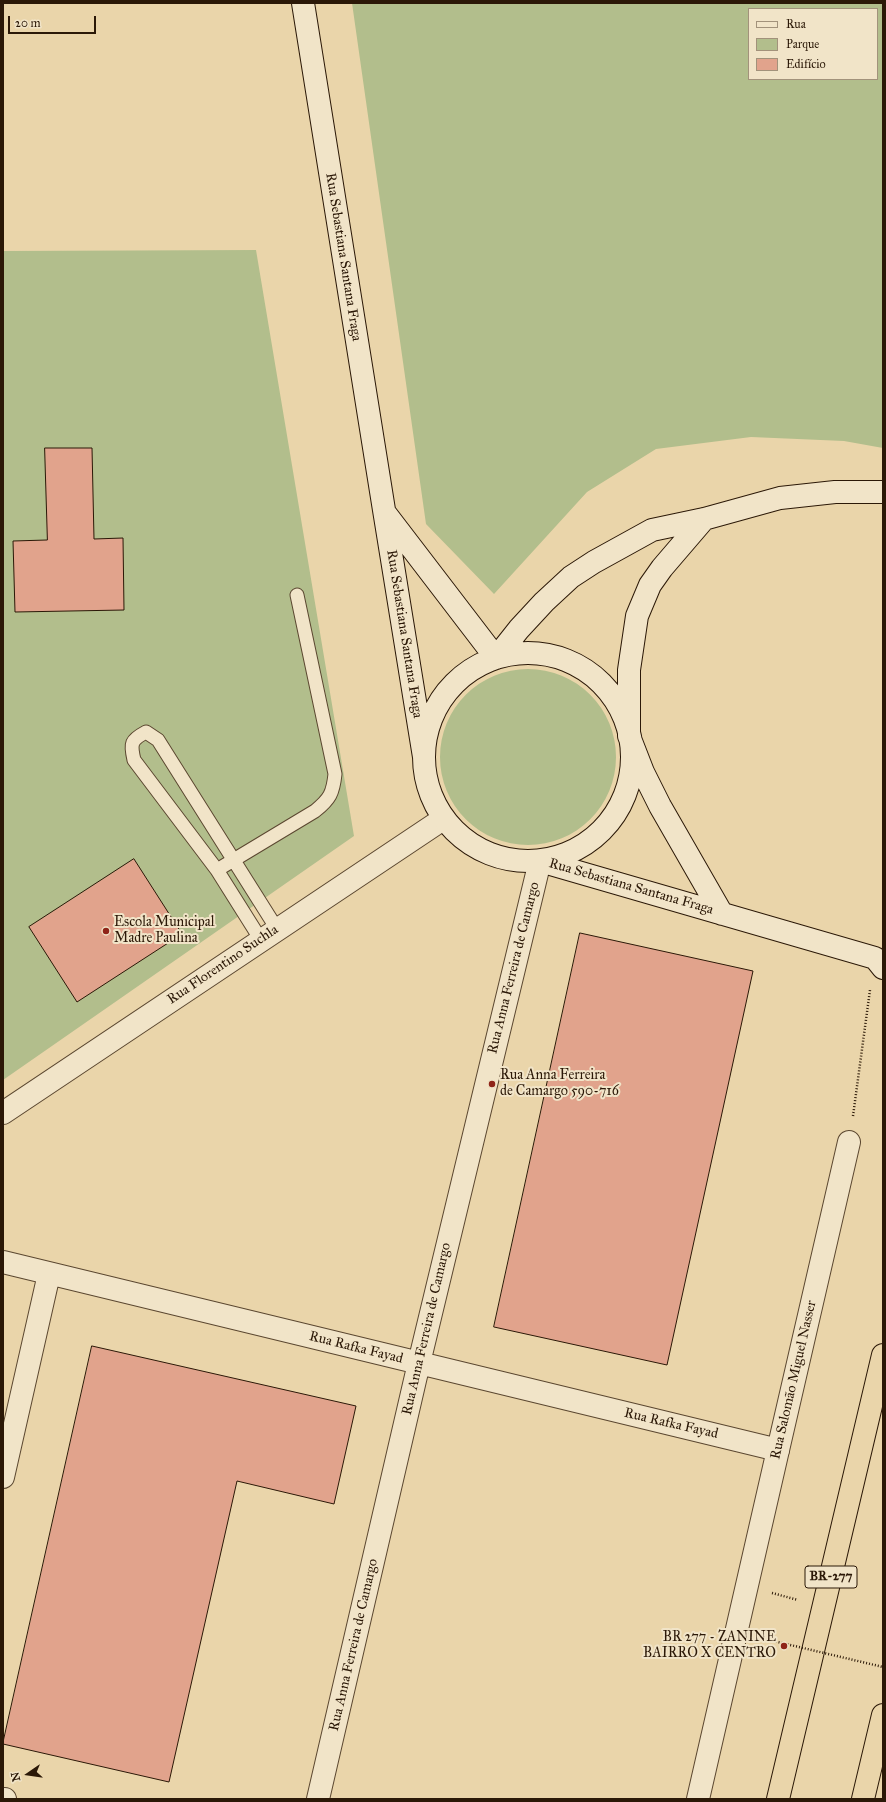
<!DOCTYPE html>
<meta charset="utf-8">
<style>
body{margin:0}
#map{position:relative;width:886px;height:1802px;overflow:hidden;background:#ead5aa;font-family:"IM FELL Great Primer",serif}
canvas{display:block}
.frame{position:absolute;inset:0;border:4px solid #2b1807;pointer-events:none}
.legend{position:absolute;left:748px;top:8px;width:130px;height:72px;box-sizing:border-box;background:#f1e4c8;border:1px solid #a2927b;margin:0;padding:5px 7px;list-style:none;font-size:12px;color:#2b1807}
.legend li{display:flex;align-items:center;gap:8px;height:20px}
.legend b{width:20px;border:1px solid #a2927b}
.north{position:absolute;left:8px;top:1754px;width:40px;height:40px;-webkit-text-stroke:3px #f1e4c8;paint-order:stroke;rotate:257deg;font-size:11px;font-weight:700;line-height:16px;text-align:center;color:#2b1807}
.north::after{content:'';display:block;margin:auto;width:14px;height:18px;background:#2b1807;clip-path:polygon(50% 0,100% 100%,50% 72%,0 100%)}
.scale{position:absolute;left:8px;top:16px;width:88px;height:18px;box-sizing:border-box;border:2px solid #2b1807;border-top:0;padding-left:5px;font-size:12px;line-height:14px;white-space:nowrap;color:#2b1807;-webkit-text-stroke:3px #f1e4c8;paint-order:stroke}
</style>
<div id="map">
<canvas width="886" height="1802"></canvas>
<div class="frame"></div>
<ul class="legend">
<li><b style="height:5px;background:#f1e4c8"></b>Rua</li>
<li><b style="height:11px;background:#b2be8c"></b>Parque</li>
<li><b style="height:11px;background:#e1a38c"></b>Edifício</li>
</ul>
<div class="north">N</div>
<div class="scale">20 m</div>
</div>
<script>
const c = document.querySelector('canvas').getContext('2d');
c.lineJoin = 'round';
function fillPath(path, color) { c.fillStyle = color; c.fill(path, 'evenodd'); }
function trace(path, color, width, dash) { c.strokeStyle = color; c.lineWidth = width; c.lineCap = dash ? 'butt' : 'round'; c.setLineDash(dash || []); c.stroke(path); }
function label(font, color, halo, rows, align = 'center') {
  c.font = font + ' "IM FELL Great Primer",serif'; c.lineWidth = 4; c.setLineDash([]); c.textBaseline = 'middle'; c.strokeStyle = halo; c.fillStyle = color; for (const [text, x, y, turn = 0] of rows) {
    c.save(); c.translate(x, y); c.rotate((+turn || 0) * Math.PI / 180); c.textAlign = isNaN(turn) ? turn : align; if (halo) c.strokeText(text, 0, 0); c.fillText(text, 0, 0); c.restore();
  }
}
fillPath(new Path2D(`
 M352 3H883V448L844 441 751 437 656 449 587 492 494 594 426 524ZM749 9H877V79H749Z
 M256 250 354 836 3 1080V251Z
 M440 757a88 88 0 1 1 176 0a88 88 0 1 1-176 0Z`), '#b2be8c');
const building = new Path2D(`
 M45 448H92L94 539 123 538 124 610 15 612 13 541 47 540Z
 M134 859 182 934 77 1002 29 927Z
 M580 933 753 971 667 1365 494 1327Z
 M92 1346 356 1406 334 1504 237 1481 169 1782 3 1744Z`);
fillPath(building, '#e1a38c');
trace(building, '#2b1807', 1);
const service = new Path2D(`
 M217 870 315 811C330 799 333 793 335 774L297 595
 M261 940 217 870 134 760C130 743 131 740 146 732L158 740 277 929`);
const minor = new Path2D(`
 M3 1262 778 1450 849 1142
 M3 1477 49 1274
 M3 1799H5
 M318 1799 419 1363 540 861`);
const tertiary = new Path2D(`
 M3 1113 443 819
 M698 1799 778 1450`);
const secondary = new Path2D(`
 M303 3 384 510 424 757
 M385 513 496 658
 M704 519 662 568 650 585 637 616 629 670V736L643 772 660 806 722 914
 M424 757a104 104 0 1 1 208 0a104 104 0 1 1-208 0Z
 M496 658 519 629 544 602 571 577 594 562 652 530 704 519 780 498 835 492H883
 M540 861 875 958 883 968`);
const motorway = new Path2D(`
 M778 1799 883 1355
 M863 1799 883 1715`);
trace(service, '#5b4730', 15);
trace(minor, '#5b4730', 24);
trace(tertiary, '#5b4730', 24);
trace(secondary, '#2b1807', 24);
trace(motorway, '#2b1807', 24);
trace(new Path2D(`
 M853 1116 870 990
 M772 1593 798 1600`), '#2b1807', 2.5, [1, 2]);
trace(service, '#f1e4c8', 13);
trace(minor, '#f1e4c8', 22);
trace(tertiary, '#f1e4c8', 22);
trace(secondary, '#f1e4c8', 22);
trace(motorway, '#ead5aa', 22);
trace(new Path2D(`
 M761 1638 883 1667`), '#2b1807', 2.5, [1, 2]);
for (const [x, y, r, color] of [
 [106,931,4,"#8f2418"],
 [492,1084,4,"#8f2418"],
 [784,1646,4,"#8f2418"]
]) { const dot = new Path2D(); dot.arc(x, y, r, 0, 2 * Math.PI); c.fillStyle = color; c.fill(dot); trace(dot, '#f1e4c8', 1.5); }
for (const [x, y, w] of [
 [831,1577,52]
]) { const box = new Path2D(); box.roundRect(x - w / 2, y - 11, w, 22, 3); c.fillStyle = '#f1e4c8'; c.fill(box); trace(box, '#2b1807', 1); }
label('bold 13px', '#2b1807', null, [
 ["BR-277",831,1577]
]);
label('14px', '#2b1807', '#f1e4c8', [
 ["Rua Sebastiana Santana Fraga",343,257,81],
 ["Rua Sebastiana Santana Fraga",404,634,81],
 ["Rua Sebastiana Santana Fraga",631,887,16],
 ["Rua Florentino Suchla",223,965,-34],
 ["Rua Anna Ferreira de Camargo",514,968,-76],
 ["Rua Anna Ferreira de Camargo",427,1329,-77],
 ["Rua Rafka Fayad",356,1348,14],
 ["Rua Salomão Miguel Nasser",794,1380,-77],
 ["Rua Rafka Fayad",671,1424,13],
 ["Rua Anna Ferreira de Camargo",354,1645,-77]
]);
label('14px', '#2b1807', '#f1e4c8', [
 ["Escola Municipal",114,923],
 ["Madre Paulina",114,939],
 ["Rua Anna Ferreira",500,1076],
 ["de Camargo 590-716",500,1092],
 ["BR 277 - ZANINE",776,1638,"right"],
 ["BAIRRO X CENTRO",776,1654,"right"]
], 'left');
</script>
